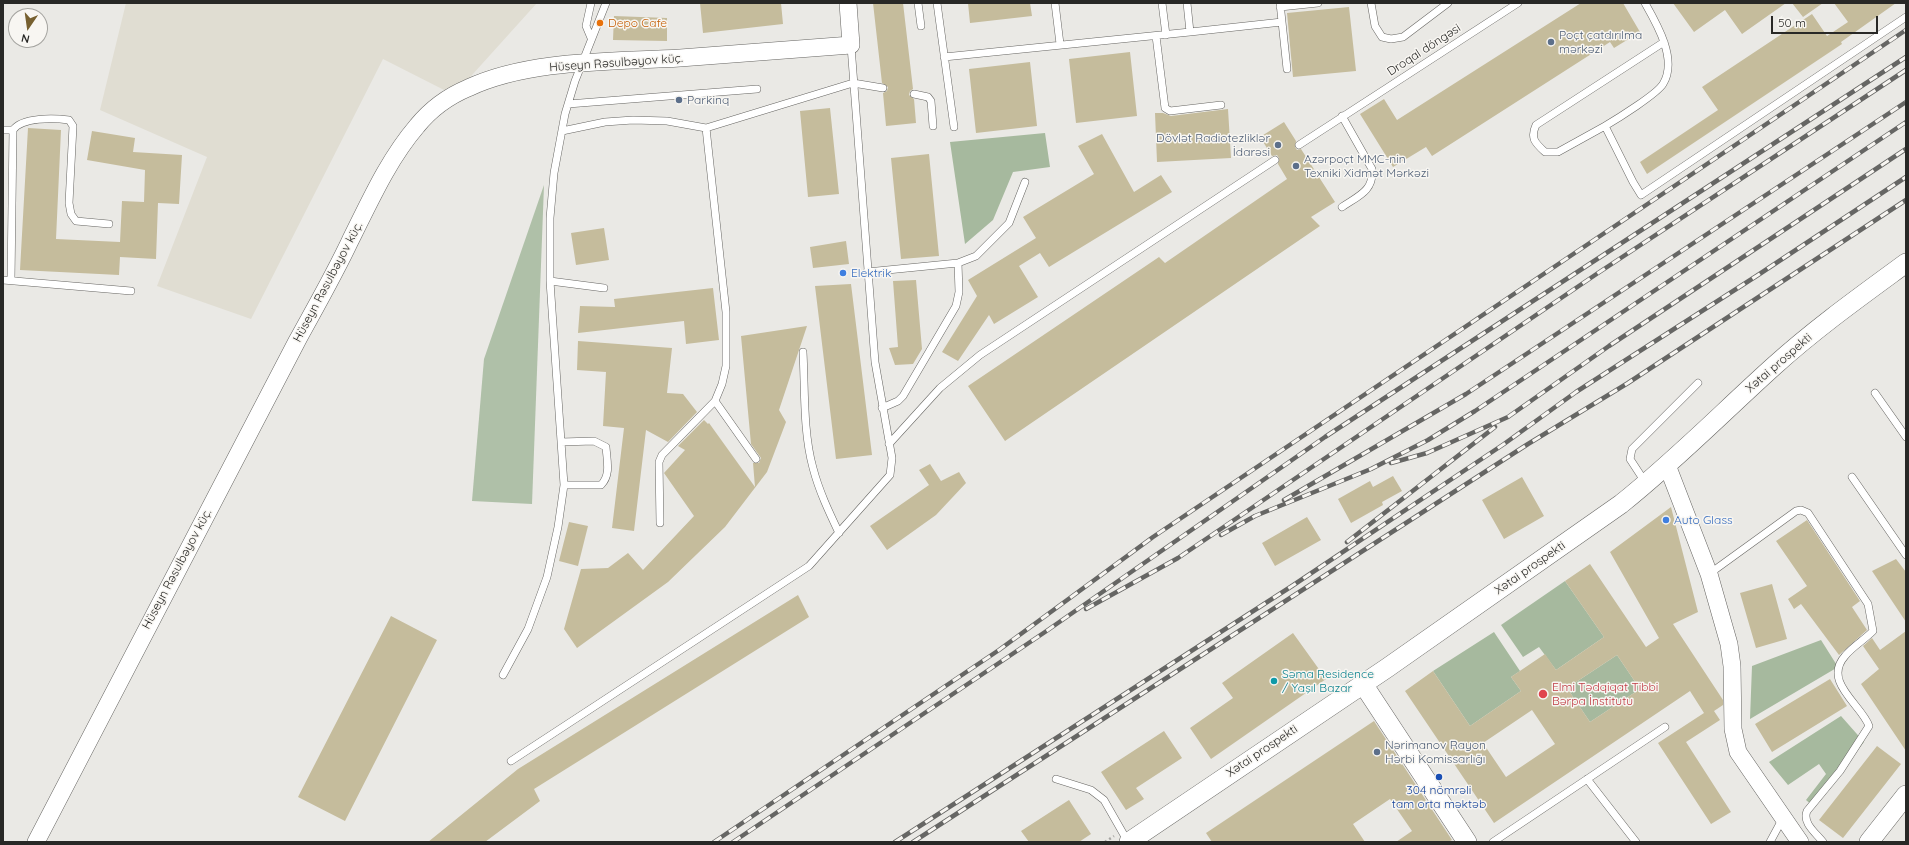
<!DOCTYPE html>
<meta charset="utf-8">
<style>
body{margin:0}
#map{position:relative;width:1909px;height:845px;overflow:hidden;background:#eae9e5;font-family:Quicksand,sans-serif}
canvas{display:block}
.frame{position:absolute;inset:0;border:4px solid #282826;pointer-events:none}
.north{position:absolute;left:8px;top:8px;width:40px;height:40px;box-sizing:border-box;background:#f8f6f2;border:1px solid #a5a4a0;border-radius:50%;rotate:193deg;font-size:11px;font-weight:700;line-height:16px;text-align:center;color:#282826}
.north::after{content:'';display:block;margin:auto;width:14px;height:18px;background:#776030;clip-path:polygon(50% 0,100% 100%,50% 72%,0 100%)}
.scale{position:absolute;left:1771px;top:16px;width:107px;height:18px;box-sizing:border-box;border:2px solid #282826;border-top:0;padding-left:5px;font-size:12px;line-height:14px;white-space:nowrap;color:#282826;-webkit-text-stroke:3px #f8f6f2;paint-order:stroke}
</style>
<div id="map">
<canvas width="1909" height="845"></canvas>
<div class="frame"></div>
<div class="north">N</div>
<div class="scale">50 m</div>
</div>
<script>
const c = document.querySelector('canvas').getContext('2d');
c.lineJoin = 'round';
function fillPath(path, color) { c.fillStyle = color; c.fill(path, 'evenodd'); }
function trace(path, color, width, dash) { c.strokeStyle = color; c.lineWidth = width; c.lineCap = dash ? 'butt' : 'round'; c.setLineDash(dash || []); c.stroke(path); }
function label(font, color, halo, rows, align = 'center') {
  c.font = font + ' Quicksand,sans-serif'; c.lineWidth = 3; c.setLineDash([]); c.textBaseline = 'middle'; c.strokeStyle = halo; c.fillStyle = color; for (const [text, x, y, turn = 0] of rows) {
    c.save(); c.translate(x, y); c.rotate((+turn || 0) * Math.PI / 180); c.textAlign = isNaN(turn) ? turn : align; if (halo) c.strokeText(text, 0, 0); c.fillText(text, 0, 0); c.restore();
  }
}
fillPath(new Path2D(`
 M126 3H537L454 95 383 59 251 319 157 286 207 157 100 110Z`), '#e0ddd2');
fillPath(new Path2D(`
 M544 185 532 504 472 501 484 359Z`), '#afc0a8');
fillPath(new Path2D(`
 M1045 133 1050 167 1013 172 993 220 965 244 950 142Z
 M1565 581 1604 637 1556 670 1539 647 1523 657 1501 625Z
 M1494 632 1520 671 1511 677 1521 691 1470 726 1433 671Z
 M1821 640 1838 667 1750 719 1752 666Z
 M1617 655 1640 689 1590 722 1567 688Z
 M1841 716 1864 742 1814 807 1806 800 1826 774 1819 764 1788 785 1769 762Z`), '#a6b99e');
fillPath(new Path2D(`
 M700 3H781L783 24 703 33Z
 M873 3H903L913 89 910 91 909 95 914 99 916 123 886 126 883 93 887 91 888 87 882 83Z
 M968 3H1030L1032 16 970 23Z
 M1581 3H1623L1640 32 1614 48 1610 42 1432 156 1426 147 1393 167 1360 114 1384 99 1397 120Z
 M1673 3H1786L1742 34 1725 10 1694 32Z
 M1792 3H1823L1803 17Z
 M1834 3H1896L1841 42 1842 44 1647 174 1640 162 1718 110 1702 87 1812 14 1827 36 1848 22Z
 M1349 7 1356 71 1293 77 1287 13Z
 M614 16 667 18V41L613 40Z
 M1130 52 1137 116 1076 123 1069 59Z
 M1030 62 1037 126 976 133 969 69Z
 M830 108 839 194 808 197 800 111Z
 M1228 109 1231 158 1157 162 1155 113H1163L1171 116Z
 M1284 122 1296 141 1295 147 1297 150 1301 149 1335 202 1311 217 1320 226 1005 441 968 386 1159 257 1165 263 1287 179 1278 164 1279 158 1277 155 1272 156 1260 137Z
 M28 128 61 130 56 239 120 242 122 201 144 202 145 170 87 160 92 131 135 138 133 152 182 155 179 204 158 203 156 259 120 257 119 275 20 270Z
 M1102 134 1134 192 1161 175 1172 192 1049 267 1040 253 1019 266 1038 297 994 324 989 315 958 361 942 352 977 296 968 280 1036 238 1023 217 1094 174 1078 146Z
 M929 154 939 256 901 259 891 158Z
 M604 228 609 260 576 265 571 233Z
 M846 241 849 264 813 268 810 247Z
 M916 280 922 349 913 364 895 365 889 348 898 347 893 281Z
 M851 284 872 455 836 459 815 286Z
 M713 288 719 340 686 344 684 321 578 333 580 306 615 307 614 299Z
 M807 326 779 410 786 422 767 472 725 527 668 582 577 648 564 629 581 569 608 568 628 553 643 570 694 516 664 473 685 450 678 446 704 420 708 424 709 423 755 487 753 463H759L761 458 751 444 741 336Z
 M578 341 672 348 667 393 683 394 697 412 668 442 646 430 634 531 612 528 624 428 603 426 606 372 577 370Z
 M930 464 941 481 959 472 966 483 936 515 887 550 870 526 929 485 919 470Z
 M1393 476 1402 491 1382 502 1383 505 1351 523 1338 499 1370 481 1373 487Z
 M1522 477 1544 516 1504 539 1482 500Z
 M1671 507 1698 612 1673 624 1723 700V705L1714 711 1720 720 1686 742 1731 812 1711 824 1658 743 1704 713 1690 691 1494 823 1405 691 1433 671 1470 726 1521 691 1511 677 1545 654 1556 670 1604 637 1565 581 1590 564 1646 647 1659 638 1610 552ZM1617 655 1640 689 1590 722 1567 688ZM1532 710 1555 744 1506 777 1483 743Z
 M1307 517 1321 540 1275 566 1262 543Z
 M1807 520 1860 601 1852 607 1867 630 1839 655 1801 604 1794 609 1788 599 1807 586 1776 541Z
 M569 522 588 526 578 566 559 561Z
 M1896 559 1906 572V622L1872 571Z
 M1772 584 1787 639 1756 648 1740 593Z
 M798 595 809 617 534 789 540 801 485 842H428L518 769Z
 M391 616 437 640 345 821 298 797Z
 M1906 631V751L1861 684 1879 669 1863 646 1872 638 1880 650Z
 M1293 633 1326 679 1211 759 1190 728 1233 698 1222 683Z
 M1830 679 1847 706 1772 752 1755 724Z
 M1374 721 1452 840 1448 842H1396L1412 831 1390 799 1353 824 1365 842H1212L1206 833Z
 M1164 731 1182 758 1136 788 1144 799 1126 810 1101 772Z
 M1877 746 1901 764 1843 838 1819 820Z
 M1069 800 1091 834 1079 842H1029L1021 831Z`), '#c5bc9c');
const service = new Path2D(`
 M591 3 586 26 591 38
 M918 3 921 26
 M937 3 954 127
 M1055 3 1060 44
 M1162 3 1166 35
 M1187 3 1190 32
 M1280 3 1287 69
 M1371 3 1375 26 1382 37 1391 39 1403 37 1448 3
 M1645 3C1657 24 1678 60 1663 84 1657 94 1617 119 1605 126L1633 182 1641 195 1906 17
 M1280 7 1318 3
 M1156 36 1165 108 1170 111 1221 105
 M944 57 1190 32 1282 22
 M914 94 928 97 931 101 933 126
 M568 104 757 89
 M1605 126 1558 152H1545C1535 143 1530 138 1536 125L1664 42
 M3 130H13
 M562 131 605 122 633 120 667 121 706 128 853 83 883 88
 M1299 145 1518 3
 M1342 207C1358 196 1374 191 1372 169L1342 116
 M867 272 958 263 976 256 1009 223 1025 182
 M3 280 131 291
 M11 280 13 130C22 117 54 118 69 120L73 126 69 203 71 214 76 221 109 224
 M550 281 604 288
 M803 352C805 389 803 432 813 468 819 491 829 512 839 533
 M1875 393 1906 437
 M715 401 756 459
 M882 408 898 401 903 396 956 306 959 292 958 263
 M561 442 594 441 606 447C607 461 611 475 601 485H564
 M889 444 940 388 980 355 1275 160
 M1852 477 1906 555
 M1645 482 1630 459 1632 449 1698 383
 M660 523 659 462 662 455 715 401 722 384 726 366V312L706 128
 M1709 574 1796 511 1801 510 1808 513 1868 604 1873 631C1864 640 1852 647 1845 656 1822 682 1862 705 1869 726L1840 771 1807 811C1802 823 1816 833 1823 842
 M503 675 528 629 547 577 558 527 564 485 550 281V218L554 173 565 114 575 81 606 3
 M511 761 809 566 890 475 892 458 875 362 851 46
 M1056 779 1091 790 1104 800 1128 842
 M1587 779 1636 842
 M1493 842 1665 727
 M1770 842 1783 818`);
const tertiary = new Path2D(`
 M1667 465 1709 574 1729 644 1732 666 1733 729 1738 752 1800 842
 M36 842C122 675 209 508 297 341 315 308 334 275 350 241 370 201 388 160 417 126 430 110 449 96 468 88 530 59 613 62 680 58 737 54 794 49 851 45L848 3`);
const secondary = new Path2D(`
 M1363 684 1467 842
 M1129 842 1387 668 1621 504C1675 461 1723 412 1774 366 1816 328 1861 296 1906 263
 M1869 842 1906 795`);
trace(service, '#666562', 8);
trace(tertiary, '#666562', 18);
trace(secondary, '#666562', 20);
trace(new Path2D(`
 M1105 842 1114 836`), '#a7a6a3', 2.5, [2, 3]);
trace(service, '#fff', 7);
trace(tertiary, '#fff', 17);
trace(secondary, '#fff', 19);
const rail = new Path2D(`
 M1391 463 1427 453 1508 417 1609 346 1906 149
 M1284 500 1466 394 1906 102
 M1221 535 1255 516 1371 469 1428 440 1475 411 1906 122
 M1347 542 1495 427
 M1086 609 1178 558 1598 273 1906 70
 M714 842 999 650 1153 537 1906 30
 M733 842 1045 632 1325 437 1906 57
 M895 842 1292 586 1504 444 1576 392 1758 275 1906 177
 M913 842 1528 444 1628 383 1906 200`);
trace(rail, '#666664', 4.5);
trace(rail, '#f8f6f2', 3, [9]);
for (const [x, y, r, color] of [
 [600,23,4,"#e8710a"],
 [1551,42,4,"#5c6f8a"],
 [679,100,4,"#5c6f8a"],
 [1278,145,4,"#5c6f8a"],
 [1296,166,4,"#5c6f8a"],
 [843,273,4,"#3f7fe0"],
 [1666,520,4,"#3f7fe0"],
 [1274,681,4,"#0f9aa8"],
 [1543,694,5,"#e0444e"],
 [1377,752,4,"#5c6f8a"],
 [1439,777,4,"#1a4fb4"]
]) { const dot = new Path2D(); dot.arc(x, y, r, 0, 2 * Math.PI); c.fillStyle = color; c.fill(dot); trace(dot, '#f8f6f2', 1.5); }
label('12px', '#c56008', '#f8f6f2', [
 ["Depo Cafe",608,23]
], 'left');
label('12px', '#4e5e75', '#f8f6f2', [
 ["Poçt çatdırılma",1559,35],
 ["mərkəzi",1559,49],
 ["Parkinq",687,100],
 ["Dövlət Radiotezliklər",1270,138,"right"],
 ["İdarəsi",1270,152,"right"],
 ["Azərpoçt MMC-nin",1304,159],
 ["Texniki Xidmət Mərkəzi",1304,173],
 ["Nərimanov Rayon",1385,745],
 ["Hərbi Komissarlığı",1385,759]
], 'left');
label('12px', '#282826', '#f8f6f2', [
 ["Droqal döngəsi",1424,50,-33],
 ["Hüseyn Rəsulbəyov küç.",616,63,-4],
 ["Hüseyn Rəsulbəyov küç.",328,282,-62],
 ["Xətai prospekti",1779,363,-41],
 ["Xətai prospekti",1530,568,-35],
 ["Hüseyn Rəsulbəyov küç.",177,569,-62],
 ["Xətai prospekti",1262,751,-34]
]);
label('12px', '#366cbe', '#f8f6f2', [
 ["Elektrik",851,273],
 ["Auto Glass",1674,520]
], 'left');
label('12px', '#0d838f', '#f8f6f2', [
 ["Səma Residence",1282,674],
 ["/ Yaşıl Bazar",1282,688]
], 'left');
label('12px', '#be3a42', '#f8f6f2', [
 ["Elmi Tədqiqat Tibbi",1552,687],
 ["Bərpa İnstitutu",1552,701]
], 'left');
label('12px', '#164399', '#f8f6f2', [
 ["304 nömrəli",1439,790],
 ["tam orta məktəb",1439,804]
]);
</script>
